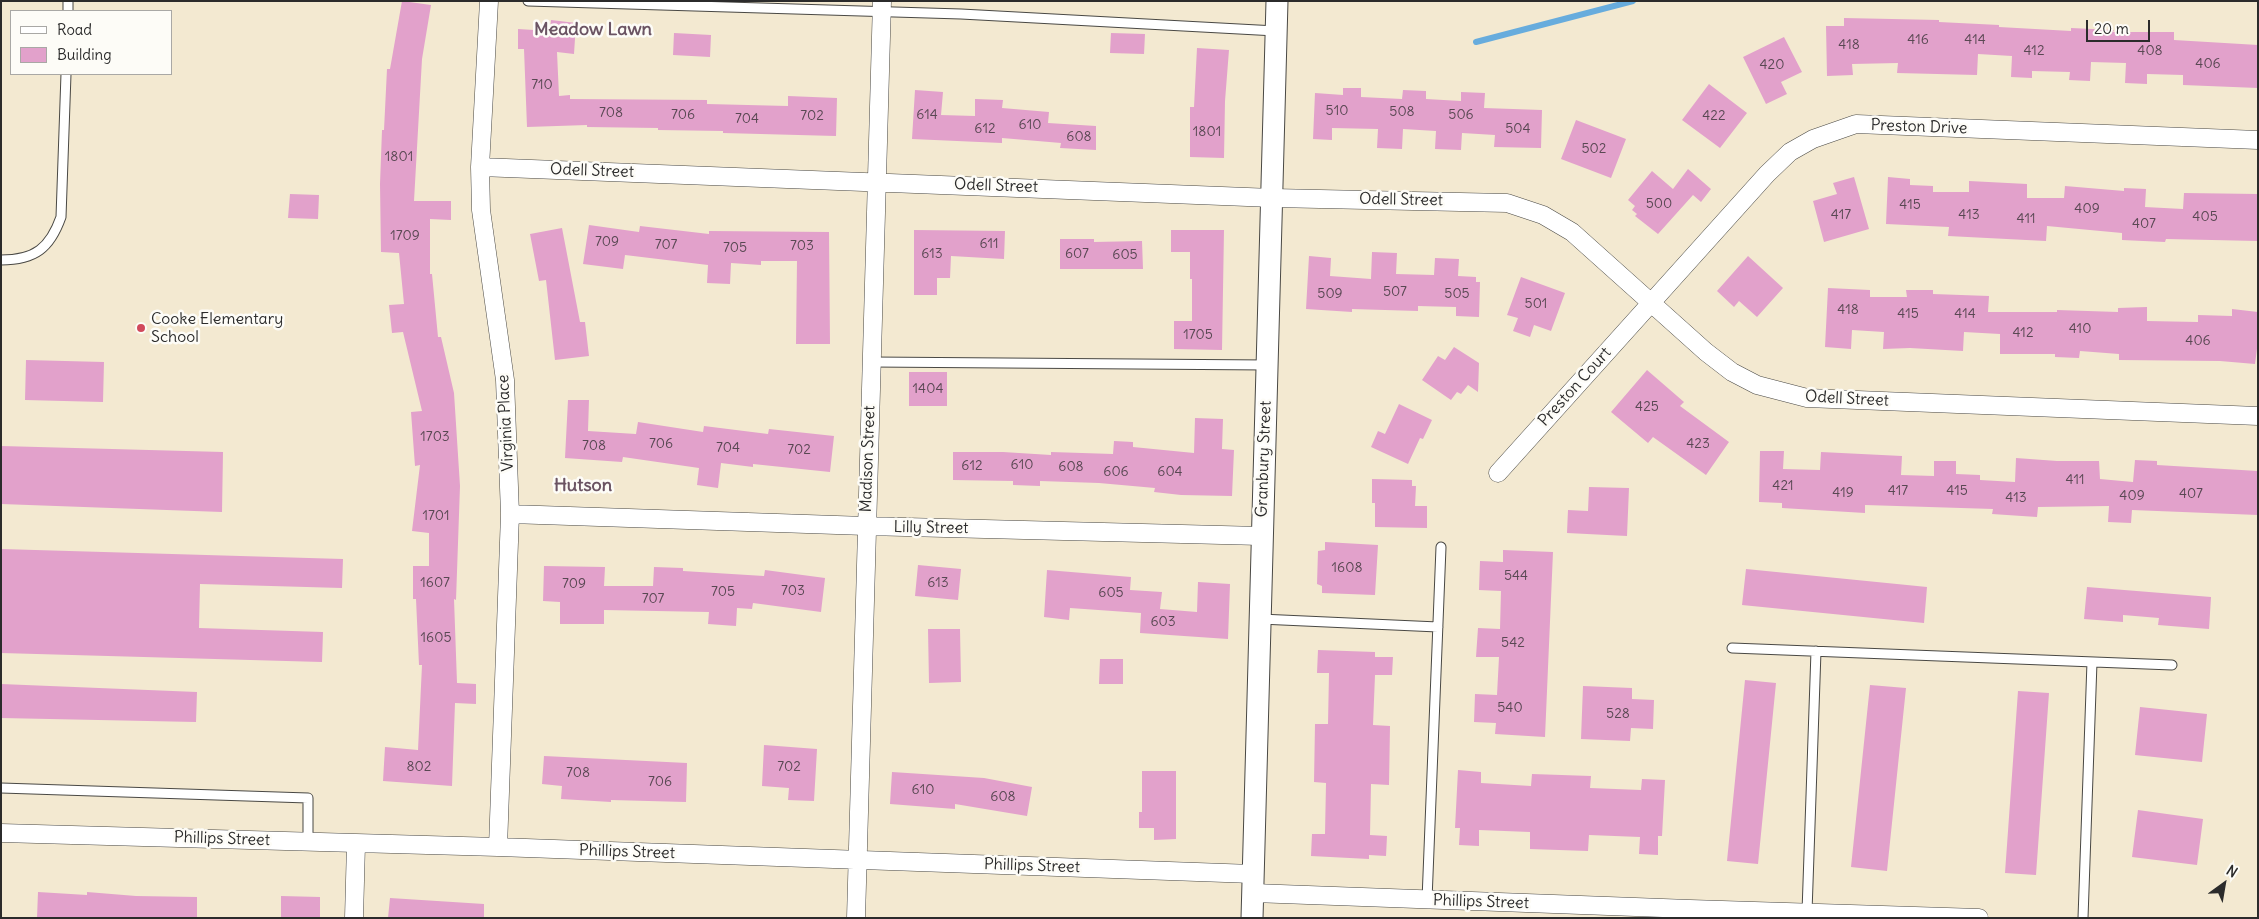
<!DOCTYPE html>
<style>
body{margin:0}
#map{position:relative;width:2259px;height:919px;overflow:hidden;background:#f3e9d1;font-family:Delius,sans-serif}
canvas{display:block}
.frame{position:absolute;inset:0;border:2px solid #2b2b2b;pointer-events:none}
.legend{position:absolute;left:10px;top:10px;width:162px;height:65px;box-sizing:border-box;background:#fdfcf7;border:1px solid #a9a8a5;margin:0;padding:6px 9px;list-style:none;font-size:15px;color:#2b2b2b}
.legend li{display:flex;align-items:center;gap:10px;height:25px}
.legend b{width:25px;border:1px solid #a9a8a5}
.north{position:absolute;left:2199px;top:859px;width:50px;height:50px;-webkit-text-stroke:4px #fdfcf7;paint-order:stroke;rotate:32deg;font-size:14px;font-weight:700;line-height:20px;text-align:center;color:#2b2b2b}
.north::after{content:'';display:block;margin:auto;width:18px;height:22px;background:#2b2b2b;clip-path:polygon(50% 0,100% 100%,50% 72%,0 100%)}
.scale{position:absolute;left:2086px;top:20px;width:64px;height:22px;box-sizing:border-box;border:2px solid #2b2b2b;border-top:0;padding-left:6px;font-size:15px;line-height:18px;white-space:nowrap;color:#2b2b2b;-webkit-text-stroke:4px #fdfcf7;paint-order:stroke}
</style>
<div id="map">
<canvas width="2259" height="919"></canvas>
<div class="frame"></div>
<ul class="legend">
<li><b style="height:6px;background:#fff"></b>Road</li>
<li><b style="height:14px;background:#e2a1cb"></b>Building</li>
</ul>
<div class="north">N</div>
<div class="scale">20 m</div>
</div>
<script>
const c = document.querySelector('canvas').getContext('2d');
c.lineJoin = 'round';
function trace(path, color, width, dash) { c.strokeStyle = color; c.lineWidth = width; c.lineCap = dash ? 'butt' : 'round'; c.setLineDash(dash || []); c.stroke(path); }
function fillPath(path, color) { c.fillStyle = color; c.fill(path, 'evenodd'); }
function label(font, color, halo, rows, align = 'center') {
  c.font = font + ' Delius,sans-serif'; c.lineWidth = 5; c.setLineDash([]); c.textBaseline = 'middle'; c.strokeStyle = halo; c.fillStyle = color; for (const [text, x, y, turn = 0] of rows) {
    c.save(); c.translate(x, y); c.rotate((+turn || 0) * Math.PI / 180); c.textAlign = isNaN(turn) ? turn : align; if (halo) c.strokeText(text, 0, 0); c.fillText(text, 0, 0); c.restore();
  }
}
trace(new Path2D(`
 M1476 42 1633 1`), '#67acdd', 6);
fillPath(new Path2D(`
 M402 1 431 5 422 59 414 201H451V220L430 219V274H432L438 337H441L454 393 460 486 456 600 454 599 457 683 476 684V704L455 703 452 786 383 781 385 747 418 750 422 665H419L416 599H413V566H429V533L412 531 420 465 415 466 411 412 422 411 403 332 392 333 389 305 404 304 399 253 381 252 380 184 382 130H384L387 69H390Z
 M1844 18 1939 20V22L1999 25V27L2071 31V28L2114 30 2113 32H2174V40L2258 45V88L2183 85V75L2147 74V84L2125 83 2126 63 2091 62 2090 81 2069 80 2070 72 2032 71V78L2011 77 2012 56 1978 54 1977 75 1897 73 1898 63 1852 64 1853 75 1827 76 1826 26H1844Z
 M551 20 576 23 574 54 557 52 559 96 570 95V99L707 100V104L788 106V96L837 98 836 136 723 133V131L658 130V128L587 127V125L527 127 524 49H518V29L550 31Z
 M674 33 711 35 710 57 673 55Z
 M1111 33 1145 34 1144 54 1110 53Z
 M1784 37 1802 72 1781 82 1787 94 1766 104 1743 57Z
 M1197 48 1229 50 1225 101 1224 158 1190 157V107H1194Z
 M1709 84 1747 113 1720 148 1682 120Z
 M1343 88H1361V97L1402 99 1403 90 1426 91V99L1461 101V92L1485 93 1484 108 1542 110 1541 148 1494 147 1495 135 1462 133 1461 150 1435 149 1436 131 1403 129 1402 149 1377 148 1378 129 1332 128V140L1313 139 1315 93 1343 95Z
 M915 90 943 92 941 115 975 116V99L1003 100 1002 108 1049 112 1048 123 1096 126V150L1060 148 1061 143 1002 138V143L912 139Z
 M1576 120 1626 139 1611 178 1561 159Z
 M1688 169 1711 189 1701 202 1693 195 1658 234 1635 216 1637 214 1632 210 1635 206 1628 200 1652 171 1673 189Z
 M1854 177 1869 229 1824 242 1813 201 1837 194 1833 183Z
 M1888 177 1910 179V185L1933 186V192H1969V181L2027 184V198H2064L2065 186 2124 191V188L2146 189 2145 207 2183 209 2184 193 2258 194V241L2166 239 2165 242 2122 240V233L2047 226 2046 241 1948 236 1949 227 1886 224Z
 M290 194 319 195 318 219 288 218Z
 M589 225 639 232 640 226 709 234V231L829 232 830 344H796L797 261H761V265L731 263 730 284 707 283 708 265 625 255 623 269 583 264Z
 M562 228 580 322H585L589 356 555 360 546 280 539 281 530 234Z
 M914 230 1005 231 1004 259 951 256 950 278H937V295H914Z
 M1171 230H1224L1222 350 1174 349V321H1192V279H1190V252H1171Z
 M1060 239H1094V242L1142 241 1143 269H1060Z
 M1372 252 1397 253 1396 274 1434 275 1435 258 1459 259 1458 276 1476 277V282H1480L1479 317 1456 316V307L1418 306V311L1352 309V312L1306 309 1309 256 1331 258 1330 276 1371 279Z
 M1748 256 1783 288 1757 317 1739 301 1734 307 1717 291Z
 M1521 277 1565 293 1551 331 1534 325 1530 337 1513 331 1518 318 1507 315Z
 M1828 288 1870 290V297H1907L1906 290H1933V294L1989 296 1988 312H2057V310L2118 312V308L2147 307V321L2198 322V315L2232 316V309L2258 312V341L2255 364 2220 361 2119 360V354L2080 351 2079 358 2055 357V354H2000V334L1964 332 1963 351 1910 348 1883 349 1884 332 1852 330 1851 349 1825 347Z
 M1454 347 1479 363 1478 392 1468 385 1461 394 1457 392 1451 400 1422 380 1438 356 1445 360Z
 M26 360 104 362 103 402 25 400Z
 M1647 370 1684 402 1680 406 1729 442 1706 475 1653 437 1648 443 1611 412Z
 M909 372H947V406H909Z
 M568 400H589L588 431 636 434 638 422 703 432 704 426 768 434 769 429 834 436 830 472 753 464V467L721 463 718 488 697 485 699 468 623 457 622 462 565 458Z
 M1399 404 1432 420 1423 439 1420 438 1408 464 1371 447 1378 431 1385 434Z
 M1195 418 1223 419 1222 449 1234 450 1232 496 1181 495 1154 492 1155 488 1099 483 1040 481V486L1013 485V481L953 480V452H1003L1051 455V452L1113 454 1114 441 1133 442V447L1194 453Z
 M1 446 223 452 222 512 1 504Z
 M1760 451H1784L1783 469 1820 470 1821 452 1902 456 1901 475 1934 476V461H1956V474L1980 475V480L2015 482 2016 458 2057 461H2099L2100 479 2133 482 2135 460 2157 461V465L2258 471V515L2132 510 2131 523 2108 522 2109 506 2038 507 2037 517 1992 514 1993 509 1865 505V513L1782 508V503L1759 502Z
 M1372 479 1412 480V486H1416L1415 506H1427V528L1375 527V503H1372Z
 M1589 487 1629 488 1627 536 1567 533 1568 510 1588 511Z
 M1325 542 1378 545 1375 595 1322 593V586L1317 584 1318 551 1325 550Z
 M1 549 343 559 342 588 200 584 199 628 323 632 322 662 1 653Z
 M1503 550 1553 552 1545 737 1495 734 1496 723 1474 722 1475 694 1497 695 1499 657H1476L1478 628 1500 629 1501 591 1479 590 1480 561 1503 562Z
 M918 565 961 569 958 600 915 596Z
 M544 566 605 567 604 586H653L654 567 683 568V571L764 576 765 570 825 578 821 612 753 603 752 609 737 608 736 626 708 624 709 612 604 610V624H560V602L543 601Z
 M1746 569 1927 587 1924 623 1742 605Z
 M1047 570 1131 577 1130 590 1162 592 1160 609 1197 612 1198 582 1230 584 1228 639 1140 633 1141 613 1070 608 1069 620 1044 617Z
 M2087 587 2211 597 2209 629 2158 625 2159 618 2123 615V622L2084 619Z
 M928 629H960L961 682 929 683Z
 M1318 650 1375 652V657H1393L1392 675H1375L1373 725 1390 726 1389 785 1371 784 1370 835 1387 836 1386 856 1369 855V859L1311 856 1312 834H1325L1326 783 1314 782 1315 724H1328L1329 673H1317Z
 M1100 659H1123V684H1099Z
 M1745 680 1776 683 1758 864 1727 861Z
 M1 684 197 692 196 722 1 718Z
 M1870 685 1906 688 1887 871 1851 867Z
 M1583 686 1632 688V699L1654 700 1653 729 1631 728 1630 741 1581 739Z
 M2018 691 2049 693 2036 875 2005 873Z
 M2140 707 2207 714 2202 762 2135 755Z
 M764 745 817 749 814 801 788 800 789 788 762 786Z
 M544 756 687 763 686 802 611 800V802L561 799 562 786 542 784Z
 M1458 770 1481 772V783L1531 786 1532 774 1591 776 1590 788 1641 790 1642 779 1665 780 1662 836H1658V855L1639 854 1640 837 1589 835 1588 851 1530 849V832L1479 830V846L1459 845 1460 828H1455Z
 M1142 771H1176V839L1154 840V828H1139V812H1142Z
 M892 772 984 778 1032 787 1027 816 955 804V809L890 804Z
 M2138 810 2203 819 2197 865 2132 857Z
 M38 892 87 895V892L136 896 197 897V918H37Z
 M281 896 320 897V918H281Z
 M390 898 484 904V918H388Z`), '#e2a1cb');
const service = new Path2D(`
 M528 1 961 14 1276 31
 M68 11V1
 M1 260C35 260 50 248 61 217L66 74
 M872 362 1267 365
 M1260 619 1438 627
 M1732 648 2172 665
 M1 788 308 798V842
 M1427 900 1441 547
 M1807 912 1816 651
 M2083 918 2092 662`);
const minor = new Path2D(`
 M489 1 480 167 481 210 505 380 510 514 498 847
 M480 167 1273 198 1507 203 1543 215 1572 232 1706 352 1732 372 1757 385 1807 398 2258 416
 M1498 473 1767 174 1790 152 1813 139 1856 124 2258 140
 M510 514 866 526 1261 536
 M1 833 498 847 1253 874
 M1253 893 1690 909 1979 918
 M354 918 356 844
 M856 918 882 1`);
const tertiary = new Path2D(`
 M1252 918 1277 1`);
trace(service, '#494844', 11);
trace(minor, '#494844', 19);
trace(tertiary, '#494844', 23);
trace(service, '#fff', 9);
trace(minor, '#fff', 18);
trace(tertiary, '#fff', 21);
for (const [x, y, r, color] of [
 [141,328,5,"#d1495b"]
]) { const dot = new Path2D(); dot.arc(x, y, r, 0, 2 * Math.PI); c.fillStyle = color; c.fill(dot); trace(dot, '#fdfcf7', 2); }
label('14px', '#594853', null, [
 ["416",1918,40],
 ["414",1975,40],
 ["418",1849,45],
 ["412",2034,51],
 ["408",2150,51],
 ["406",2208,64],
 ["420",1772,65],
 ["710",542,85],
 ["510",1337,111],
 ["508",1402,112],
 ["708",611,113],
 ["706",683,115],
 ["614",927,115],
 ["506",1461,115],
 ["702",812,116],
 ["422",1714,116],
 ["704",747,119],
 ["610",1030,125],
 ["612",985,129],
 ["504",1518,129],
 ["1801",1207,132],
 ["608",1079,137],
 ["502",1594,149],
 ["1801",399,157],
 ["500",1659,204],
 ["415",1910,205],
 ["409",2087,209],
 ["417",1841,215],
 ["413",1969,215],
 ["405",2205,217],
 ["411",2026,219],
 ["407",2144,224],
 ["1709",405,236],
 ["709",607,242],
 ["611",989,244],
 ["707",666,245],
 ["703",802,246],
 ["705",735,248],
 ["613",932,254],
 ["607",1077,254],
 ["605",1125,255],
 ["507",1395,292],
 ["509",1330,294],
 ["505",1457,294],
 ["501",1536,304],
 ["418",1848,310],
 ["415",1908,314],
 ["414",1965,314],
 ["410",2080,329],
 ["412",2023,333],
 ["1705",1198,335],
 ["406",2198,341],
 ["1404",928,389],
 ["425",1647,407],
 ["1703",435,437],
 ["706",661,444],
 ["423",1698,444],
 ["708",594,446],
 ["704",728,448],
 ["702",799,450],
 ["610",1022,465],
 ["612",972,466],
 ["608",1071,467],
 ["606",1116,472],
 ["604",1170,472],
 ["411",2075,480],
 ["421",1783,486],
 ["417",1898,491],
 ["415",1957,491],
 ["419",1843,493],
 ["407",2191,494],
 ["409",2132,496],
 ["413",2016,498],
 ["1701",436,516],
 ["1608",1347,568],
 ["544",1516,576],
 ["1607",435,583],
 ["613",938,583],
 ["709",574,584],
 ["703",793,591],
 ["705",723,592],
 ["605",1111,593],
 ["707",653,599],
 ["603",1163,622],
 ["1605",436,638],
 ["542",1513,643],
 ["540",1510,708],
 ["528",1618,714],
 ["802",419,767],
 ["702",789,767],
 ["708",578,773],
 ["706",660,782],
 ["610",923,790],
 ["608",1003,797]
]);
label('16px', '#2b2b2b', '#fdfcf7', [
 ["Preston Drive",1919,127,2],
 ["Odell Street",592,171,2],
 ["Odell Street",996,186,2],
 ["Odell Street",1401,200,1],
 ["Preston Court",1575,387,-48],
 ["Odell Street",1847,399,3],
 ["Virginia Place",506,423,-93],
 ["Madison Street",868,459,-88],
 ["Granbury Street",1264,459,-88],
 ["Lilly Street",931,528,1],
 ["Phillips Street",222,839,2],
 ["Phillips Street",627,852,2],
 ["Phillips Street",1032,866,2],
 ["Phillips Street",1481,902,2]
]);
label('16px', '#2b2b2b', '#fdfcf7', [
 ["Cooke Elementary",151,319],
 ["School",151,337]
], 'left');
label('bold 18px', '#6b5463', '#fdfcf7', [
 ["Meadow Lawn",593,30],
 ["Hutson",583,486]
]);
</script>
